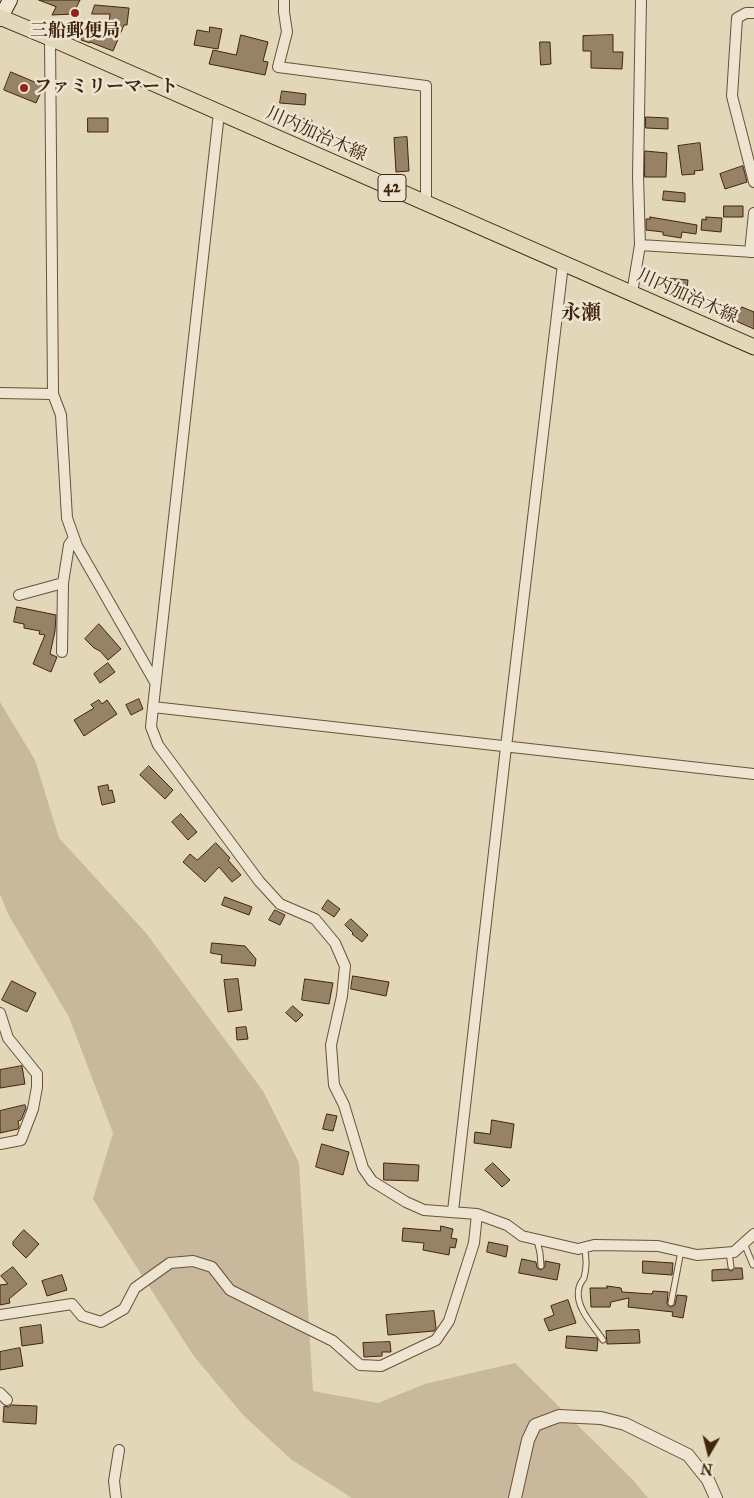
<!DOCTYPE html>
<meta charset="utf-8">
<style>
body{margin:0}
#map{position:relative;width:754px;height:1498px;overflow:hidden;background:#e3d7b9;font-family:"IM FELL Great Primer",serif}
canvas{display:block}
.north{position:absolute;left:684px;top:1428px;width:50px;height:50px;-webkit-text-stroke:4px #ede5d2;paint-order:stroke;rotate:188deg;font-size:14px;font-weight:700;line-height:20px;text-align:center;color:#42250d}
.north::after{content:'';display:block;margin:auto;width:18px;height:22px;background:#42250d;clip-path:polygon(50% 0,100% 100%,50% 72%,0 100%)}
</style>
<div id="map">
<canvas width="754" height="1498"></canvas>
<div class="north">N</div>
</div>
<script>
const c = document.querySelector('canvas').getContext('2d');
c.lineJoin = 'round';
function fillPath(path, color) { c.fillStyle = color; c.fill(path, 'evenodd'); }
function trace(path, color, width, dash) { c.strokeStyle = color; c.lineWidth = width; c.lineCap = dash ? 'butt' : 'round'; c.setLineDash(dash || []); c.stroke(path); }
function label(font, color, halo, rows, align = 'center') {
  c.font = font + ' "IM FELL Great Primer","Noto Serif JP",serif'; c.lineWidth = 5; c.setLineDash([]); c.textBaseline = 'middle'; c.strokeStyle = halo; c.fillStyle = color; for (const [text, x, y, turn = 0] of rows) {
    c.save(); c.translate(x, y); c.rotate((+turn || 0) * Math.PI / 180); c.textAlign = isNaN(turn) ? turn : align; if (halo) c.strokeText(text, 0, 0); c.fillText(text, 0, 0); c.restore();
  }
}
fillPath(new Path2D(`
 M0 702 35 760 59 838 146 933 263 1091 299 1163 313 1391 378 1403 425 1384 515 1363 633 1480 648 1498H352L292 1460 244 1416 193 1355 93 1199 113 1133 69 1017 8 914 0 894Z`), '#c8b99c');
const building = new Path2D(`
 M39 0H80L73 14 52 15 56 7Z
 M95 5 129 8 127 25H124L113 51 90 42V43L81 40 86 28 108 36 110 14H92Z
 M210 27 222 29 218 49 194 45 197 30 209 32Z
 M241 35 268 42 263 61 268 62 265 75 209 64 213 50 236 55Z
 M613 35V52H623L622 69 591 68V51H583V36Z
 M540 42H550L551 64 541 65Z
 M11 72 44 86 36 103 4 90Z
 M282 91 306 94 305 105 280 103Z
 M646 117 668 118V129L646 128Z
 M88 118H108V132H88Z
 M298 118 312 120 309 135 296 133Z
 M407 137 409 171 396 172 394 138Z
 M700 143 703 170 694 171 695 174 682 175 678 146Z
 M645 151 667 153 666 177H645Z
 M743 166 747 182 725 189 720 174Z
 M664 191 685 193V202L663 200Z
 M724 206H743V217H724Z
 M650 217 697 225 696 234 682 232 681 238 663 235V232L646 230V219H650Z
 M706 217 722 218 721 232 701 230 702 219 706 220Z
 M666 278 688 280 686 297 665 295Z
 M742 307 754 312V329L736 321Z
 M17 607 56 615 55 631 50 654 57 657 51 672 33 664 45 635 39 634 40 631 24 628V624L14 622Z
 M99 624 121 649 108 660 100 651 94 648 85 639Z
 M108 663 115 672 100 683 94 674Z
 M139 699 143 709 131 715 126 705Z
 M99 700 102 704 107 700 117 714 84 736 74 720 94 708 91 705Z
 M149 766 173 790 165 799 140 775Z
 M108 785 109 791 112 790 115 802 102 805 98 787Z
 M181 814 197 832 188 840 172 822Z
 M216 843 230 858 228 860 241 875 232 882 219 867 205 882 183 862 190 854 197 860Z
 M225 897 252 907 249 915 222 905Z
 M328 900 340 909 334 917 322 909Z
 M275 910 285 915 280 925 269 920Z
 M351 919 368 935 362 942 352 934 353 933 345 925Z
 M212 943 245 946 256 959 255 966 221 963 222 955 211 953Z
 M353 976 389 982 386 996 351 989Z
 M238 979 242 1010 228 1012 224 980Z
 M305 979 333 983 329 1004 302 1000Z
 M12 981 36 993 27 1012 2 1000Z
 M293 1006 303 1015 296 1022 286 1013Z
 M246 1027 248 1039 237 1040 236 1028Z
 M22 1066 25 1084 0 1088V1070Z
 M25 1105 26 1108 21 1120 18 1121 19 1126 18 1129 0 1133V1111Z
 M327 1114 337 1116 333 1131 323 1129Z
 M492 1120 514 1124 511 1148 474 1143 475 1132 490 1134Z
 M322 1144 349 1152 343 1175 316 1167Z
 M384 1163 419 1165 418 1181 384 1180Z
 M493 1163 510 1180 502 1187 485 1170Z
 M441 1226 453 1229 451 1238 457 1239 455 1248 450 1247 449 1255 423 1250 424 1243 402 1241 403 1228 440 1231Z
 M24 1230 39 1244 26 1258 13 1245V1242Z
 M489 1242 508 1246 506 1257 487 1252Z
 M522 1259 536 1262 537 1268 541 1270 545 1267V1261L560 1264 557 1280 519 1273Z
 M643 1261 673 1263 672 1275 643 1273Z
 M13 1267 27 1284 9 1299 10 1303 0 1305V1285L8 1284 1 1276Z
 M735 1268H742L743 1279 712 1281V1270L727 1269 731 1271Z
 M62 1275 67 1290 47 1296 42 1281Z
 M607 1286 621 1288 622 1292 652 1294 653 1291 668 1292 667 1304 671 1307 675 1305 677 1295 687 1296 683 1318 672 1316 673 1312 628 1307 629 1298 611 1302 610 1307H591L590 1288H607Z
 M568 1300 576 1323 549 1331 544 1319 554 1315 551 1306Z
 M434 1311 436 1328 434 1331 388 1335 386 1315Z
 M41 1325 43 1343 22 1346 20 1328Z
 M639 1330 640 1343 607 1344 606 1331Z
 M567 1336 597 1338 598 1340 597 1351 566 1348Z
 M390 1342 391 1352H382V1356L364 1357 363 1343Z
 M20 1348 23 1366 0 1370V1352Z
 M12 1405 37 1406 36 1424 3 1422 4 1406 8 1407Z`);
fillPath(building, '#968266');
trace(building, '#42250d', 1);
const service = new Path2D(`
 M537 1240 540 1253 541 1266
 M744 1243 753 1265
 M584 1247C587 1258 587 1267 584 1278 582 1281 579 1285 579 1288 574 1307 594 1326 603 1340
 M729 1252 731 1267
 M671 1303 681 1251`);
const minor = new Path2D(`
 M284 0V12L287 32 278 67 426 86V203
 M754 13H746L737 18 732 96 754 182
 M50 38 53 394 61 415 67 518 77 546 155 682
 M219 113 153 707 151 727 158 745 259 881 280 904 315 919 335 943 345 966 342 996 331 1045 334 1085 344 1105 363 1168 372 1181 406 1202 424 1210 477 1214 507 1225 522 1236 578 1249 594 1245 658 1246 697 1255 734 1252 754 1234
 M640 245 754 252
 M750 252 754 213
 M632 293 640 245 638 176 641 0
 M0 393 53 394
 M19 595 63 583
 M62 652 63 583 69 545 74 538
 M153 707 754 774
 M0 1013 8 1038 37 1074V1087L33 1109 21 1140 0 1144
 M453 1211 506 747 563 264
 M0 1315 72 1304 82 1316 101 1322 124 1309 135 1288 170 1263 193 1261 212 1267 230 1290 333 1341 360 1365 381 1366 436 1340 449 1321 474 1243 477 1214
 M0 1393 7 1400
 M116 1498 114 1481 119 1450`);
const tertiary = new Path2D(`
 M515 1498 528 1440 535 1425 559 1416 601 1418 625 1424 688 1455 708 1480 716 1498`);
const secondary = new Path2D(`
 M0 19 10 0`);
const primary = new Path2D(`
 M0 17 50 38 754 347`);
trace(service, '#6a5238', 7);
trace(minor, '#6a5238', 12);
trace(tertiary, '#6a5238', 14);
trace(secondary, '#42250d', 16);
trace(primary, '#42250d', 17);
trace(service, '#ede5d2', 5);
trace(minor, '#ede5d2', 10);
trace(tertiary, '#ede5d2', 12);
trace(secondary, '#ede5d2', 14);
trace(primary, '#e3d7b9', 15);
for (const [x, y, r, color] of [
 [75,13,5,"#8f2418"],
 [24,88,5,"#8f2418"]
]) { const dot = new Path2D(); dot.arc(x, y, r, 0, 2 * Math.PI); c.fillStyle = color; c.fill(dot); trace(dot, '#ede5d2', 2); }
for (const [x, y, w] of [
 [392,188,28]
]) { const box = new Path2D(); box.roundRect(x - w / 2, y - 13.5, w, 27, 4); c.fillStyle = '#ede5d2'; c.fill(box); trace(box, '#42250d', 1); }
label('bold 16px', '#42250d', null, [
 ["42",392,188]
]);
label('bold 18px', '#42250d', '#ede5d2', [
 ["三船郵便局",75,32],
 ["ファミリーマート",34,88,"left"]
]);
label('18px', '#42250d', '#ede5d2', [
 ["川内加治木線",316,135,24],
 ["川内加治木線",687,297,24]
]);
label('bold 20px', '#42250d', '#ede5d2', [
 ["永瀬",581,314]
]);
</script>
